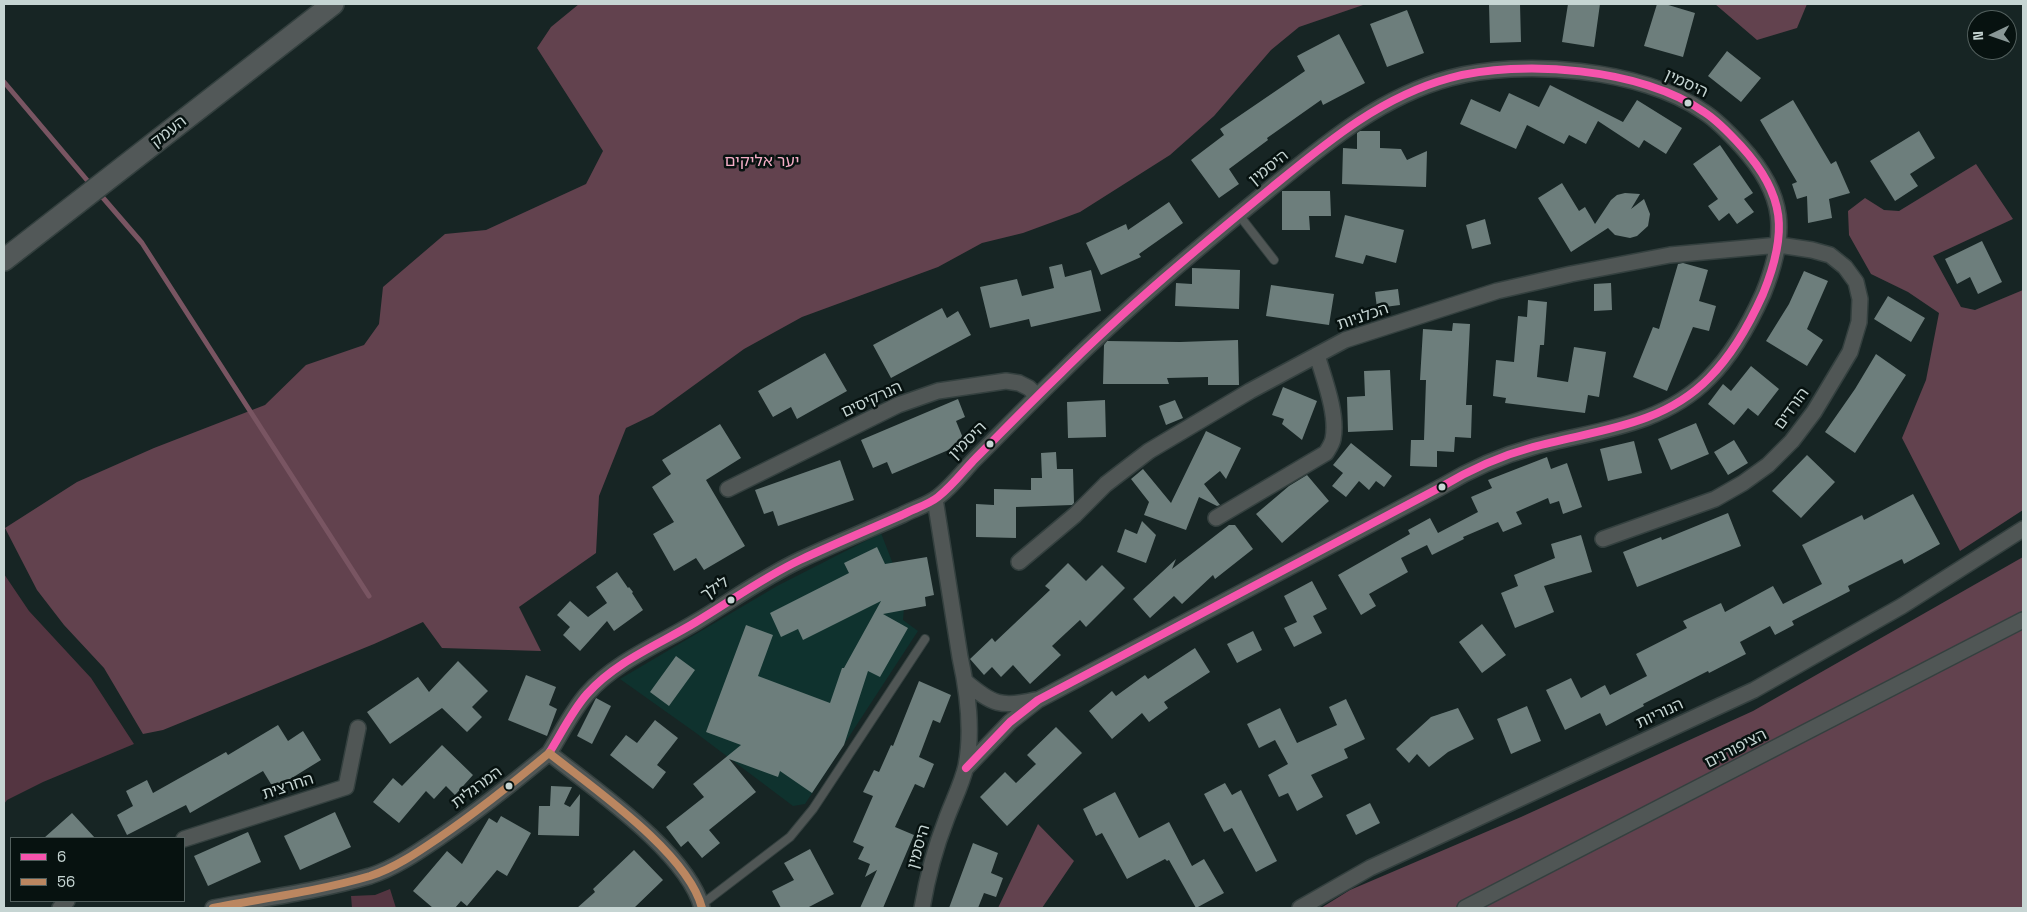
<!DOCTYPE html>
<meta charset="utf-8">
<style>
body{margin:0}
#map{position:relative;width:2027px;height:912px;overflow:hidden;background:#172524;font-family:"Space Grotesk",sans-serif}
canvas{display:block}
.frame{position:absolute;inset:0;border:5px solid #c6d5d3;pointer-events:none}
.legend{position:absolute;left:10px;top:837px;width:175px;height:65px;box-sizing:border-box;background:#071210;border:1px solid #53605e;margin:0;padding:6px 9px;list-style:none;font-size:15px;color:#c6d5d3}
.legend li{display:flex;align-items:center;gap:10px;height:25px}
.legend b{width:25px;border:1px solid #53605e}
.north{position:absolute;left:1967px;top:10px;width:50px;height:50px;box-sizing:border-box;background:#071210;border:1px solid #53605e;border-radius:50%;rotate:267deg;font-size:14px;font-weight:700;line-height:20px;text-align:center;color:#c6d5d3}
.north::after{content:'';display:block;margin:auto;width:18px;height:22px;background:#899796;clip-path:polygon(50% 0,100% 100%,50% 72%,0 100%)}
</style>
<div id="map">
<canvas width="2027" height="912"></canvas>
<div class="frame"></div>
<ul class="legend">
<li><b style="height:6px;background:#f653ac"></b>6</li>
<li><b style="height:6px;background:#bb8660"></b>56</li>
</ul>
<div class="north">N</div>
</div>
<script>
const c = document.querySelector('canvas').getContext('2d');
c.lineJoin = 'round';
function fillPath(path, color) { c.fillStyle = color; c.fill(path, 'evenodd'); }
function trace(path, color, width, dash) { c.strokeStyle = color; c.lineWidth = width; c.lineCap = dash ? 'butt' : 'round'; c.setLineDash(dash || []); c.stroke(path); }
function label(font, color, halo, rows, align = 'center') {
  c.font = font + ' "Space Grotesk","Noto Sans Hebrew",sans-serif'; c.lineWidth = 5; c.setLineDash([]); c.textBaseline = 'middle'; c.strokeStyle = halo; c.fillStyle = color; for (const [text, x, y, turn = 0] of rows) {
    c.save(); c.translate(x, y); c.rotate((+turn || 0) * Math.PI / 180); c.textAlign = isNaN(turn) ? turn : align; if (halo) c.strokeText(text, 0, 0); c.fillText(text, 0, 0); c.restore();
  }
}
fillPath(new Path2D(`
 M881 533 905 595 903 620 918 631 805 804 793 806 696 733 620 679 777 586Z`), '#0f322e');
fillPath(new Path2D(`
 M4 574 29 611 91 678 134 744 43 782 7 800 4 804Z
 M390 889 396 908H352L351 896 375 895Z`), '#543541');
fillPath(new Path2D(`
 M579 4H1366L1299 27 1271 50 1214 116 1170 155 1080 212 1023 233 982 243 938 267 802 317 744 349 653 415 626 428 599 496 596 553 519 607 541 651 442 648 423 622 374 644 163 730 143 734 104 668 64 625 37 590 5 528 77 482 154 448 265 405 306 365 364 345 379 324 383 287 445 234 486 230 586 184 603 151 537 48 551 27Z
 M1715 4H1807L1797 28 1757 40Z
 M1976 164 2013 219 1933 256 1961 307 1975 310 2023 290V510L1960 551 1902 438 1926 380 1939 313 1908 292 1871 274 1849 235 1848 211 1865 198 1884 210 1899 211Z
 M2023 557V908H1321L1350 890 1521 817 1753 711Z
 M1038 824 1074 861 1042 908H998Z`), '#62424e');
trace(new Path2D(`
 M4 82 92 186
 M98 192 142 243 369 596`), '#795562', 5);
fillPath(new Path2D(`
 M1489 4H1520L1521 42 1490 43Z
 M1568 4H1600L1594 47 1562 42Z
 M1657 4H1665L1695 13 1683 57 1644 46Z
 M1407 10 1424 53 1387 67 1370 24Z
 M1339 34 1365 83 1323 105 1321 100 1267 138 1268 140 1229 169 1239 184 1219 198 1191 160 1224 135 1220 129 1305 71 1297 56Z
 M1727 51 1761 78 1741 102 1708 76Z
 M1550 85 1623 122 1637 100 1682 128 1666 154 1644 140 1639 148 1598 121 1586 144 1569 135 1564 144 1527 125 1516 149 1460 124 1471 99 1500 112 1509 93 1539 107Z
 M1793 100 1831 164 1836 161 1850 193 1829 199 1832 218 1808 223 1807 196 1797 199 1792 184 1797 182 1760 120Z
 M1360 131H1380V148L1401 149 1407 160 1427 151 1426 187 1342 184 1343 148 1357 149V133Z
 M1919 131 1935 158 1910 174 1918 186 1895 201 1870 161Z
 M1720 145 1753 193 1744 199 1754 212 1737 224 1729 213 1719 221 1708 206 1718 199 1693 164Z
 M1562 183 1579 211 1585 207 1595 224 1611 200 1617 195 1625 193 1640 194 1631 209 1644 199 1650 214 1648 226 1637 236 1630 238 1615 235 1608 228 1571 252 1538 198Z
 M1282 191H1330L1331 216H1309L1310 230H1282Z
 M1169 202 1183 223 1139 254 1141 257 1101 275 1086 243 1126 224 1128 230Z
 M1345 215 1404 230 1396 263 1366 255 1363 264 1335 257Z
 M1485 219 1491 244 1472 249 1466 225Z
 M1982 241 2002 282 1978 294 1970 277 1957 284 1945 259Z
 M1683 263 1708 270 1699 301 1716 306 1709 331 1693 327 1667 391 1633 377 1653 327 1659 329 1678 264Z
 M1062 264 1065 277 1091 270 1101 311 1031 327 1029 319 990 328 980 287 1017 279 1022 296 1054 288 1049 267Z
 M1192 268 1240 270 1239 309 1175 306 1176 283 1192 284Z
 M1804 271 1828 281 1807 329 1823 340 1807 366 1766 341 1789 304Z
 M1611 283 1612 310 1594 311V284Z
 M1271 285 1334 294 1329 325 1266 316Z
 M1398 289 1400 305 1377 308 1375 292Z
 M1888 296 1925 318 1911 342 1874 319Z
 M1528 300 1547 302 1544 345H1540L1537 377 1568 382 1574 347 1606 352 1599 397 1588 395 1585 413 1505 403 1506 398 1493 396 1496 360 1514 362 1518 316 1527 317Z
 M942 308 947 318 958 311 971 335 891 378 873 345Z
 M1453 323 1470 324 1466 405H1472L1471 438 1455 437 1454 452 1437 451V467L1410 466 1411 440H1424L1426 380H1420L1423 329 1452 331Z
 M1238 340 1239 385H1208V377L1167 378 1169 384H1103L1104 345 1107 341 1180 342Z
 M825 353 847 391 797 419 791 407 773 417 758 391Z
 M1876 354 1906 375 1855 453 1825 432 1855 389Z
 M1751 366 1779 389 1758 416 1748 408 1734 425 1708 404 1723 384 1731 391Z
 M1390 370 1393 430 1348 432 1347 397 1365 396 1364 371Z
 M1283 387 1317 401 1302 440 1282 424 1284 419 1272 415Z
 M958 399 965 417 956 421 965 443 892 474 887 462 873 468 861 440Z
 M1105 400 1106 437 1068 438 1067 402Z
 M1175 400 1183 418 1166 425 1159 406Z
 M1696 423 1709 454 1671 470 1658 439Z
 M720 424 741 458 706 480 745 546 704 570 696 558 674 571 653 534 674 522 652 487 671 474 662 460Z
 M1206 431 1241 448 1226 479 1220 471 1204 484 1220 505 1217 506 1199 497 1186 530 1144 515 1149 502 1131 479 1143 469 1171 503Z
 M1734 440 1748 463 1728 475 1714 452Z
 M1634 441 1642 473 1608 481 1600 449Z
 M1351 443 1392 476 1384 487 1376 481 1369 490 1359 481 1346 497 1332 486 1343 473 1333 465Z
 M1056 452 1057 469H1073L1074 503 1072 505 1016 507V538L976 537V504L994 505V489L1031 490V478H1042L1041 453Z
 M1807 455 1835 482 1801 518 1772 491Z
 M1547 457 1551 469 1567 463 1582 507 1563 514 1559 501 1550 504 1548 498 1516 512 1522 524 1503 532 1498 522 1463 537 1464 539 1432 555 1427 545 1401 558 1408 572 1369 594 1376 606 1361 615 1338 575 1410 534 1408 530 1430 518 1438 533 1478 512 1471 497 1492 488 1488 480Z
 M840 460 854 500 778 526 773 511 764 514 755 490Z
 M1307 475 1329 501 1282 543 1256 514 1289 486Z
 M1913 494 1940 544 1904 564 1902 559 1848 586 1850 591 1792 621 1794 625 1775 635 1770 626 1740 642 1746 654 1709 673 1708 671 1643 704 1644 706 1606 726 1600 713 1565 730 1546 690 1571 678 1581 698 1605 685 1610 695 1647 676 1636 654 1687 628 1683 621 1721 603 1725 612 1773 586 1783 604 1822 584 1802 545 1862 515 1864 520Z
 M1728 513 1741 546 1637 587 1623 552 1661 537 1662 540Z
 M1142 521 1156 535 1146 563 1117 552 1125 529 1137 534Z
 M1229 525H1235L1253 549 1215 579 1213 575 1182 604 1174 596 1150 618 1133 599 1176 559 1172 569Z
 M1581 535 1592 572 1544 586 1554 612 1515 628 1501 593 1518 586 1514 575 1555 558 1551 544Z
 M877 547 885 564 927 557 934 595 925 597 926 606 883 614 908 628 880 677 868 671 844 745 812 793 780 771 778 777 729 759 756 792 709 830 720 843 702 858 688 841 681 847 666 827 704 797 693 784 741 745 706 732 746 625 773 635 758 676 830 703 842 668H844L881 601 803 640 798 629 781 637 770 613 849 573 844 563Z
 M1068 563 1086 581 1102 565 1125 588 1086 627 1080 620 1052 646 1061 655 1030 684 1013 665 1001 677 992 667 984 675 970 659 992 638 995 642 1050 590 1045 586Z
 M617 572 628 588 629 587 633 592 632 593 643 610 614 631 607 621 580 651 563 635 570 627 557 615 570 601 588 617 607 603 596 587Z
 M1312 581 1327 609 1313 616 1322 633 1294 647 1284 628 1297 622 1284 596Z
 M1482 624 1506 655 1482 673 1459 642Z
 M1253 631 1262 650 1237 663 1227 644Z
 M1195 648 1210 672 1164 702 1168 708 1149 722 1142 713 1112 739 1089 711 1112 691 1116 696 1145 675 1148 679Z
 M676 656 695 670 669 706 650 692Z
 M458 661 488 691 472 707 482 717 467 732 442 708 390 744 367 712 418 677 429 692Z
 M526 675 556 687 549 705 557 709 547 736 508 720Z
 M919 681 951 695 940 723 933 720 919 757 934 764 924 788 915 784 895 827 914 835 883 908H860L877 870 865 877 870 864 858 859 864 847 853 842 873 796 863 792 874 770 879 772 891 745 893 746Z
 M596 698 611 706 592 744 577 736Z
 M1346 699 1365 739 1344 749 1348 758 1311 775 1323 797 1297 811 1288 793 1279 797 1268 775 1288 764 1275 740 1259 748 1247 724 1280 708 1297 743 1337 725 1329 707Z
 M1527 706 1541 741 1511 754 1497 719Z
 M1458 708 1474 739 1448 752 1429 767 1417 754 1409 763 1396 749 1431 717Z
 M655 720 678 738 657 765 666 772 653 789 610 755 626 735 637 743Z
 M278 725 288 741 303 731 321 760 274 789 263 771 190 813 186 805 127 835 117 815 133 806 126 791 147 780 153 793 226 752 228 755Z
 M1056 727 1082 753 1007 826 980 797 1005 772 1016 783 1036 764 1027 755Z
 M442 745 473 775 455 795 446 786 434 799 426 791 399 823 373 802 393 778 402 786Z
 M1225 783 1232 795 1241 790 1277 861 1256 872 1232 828 1224 832 1204 794Z
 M551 786 572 787 564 804 570 807 580 794 579 836 538 835 539 806H550Z
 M1115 792 1139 838 1169 822 1192 866 1204 859 1224 893 1196 908 1169 860 1167 861 1165 859 1127 879 1102 833 1096 836 1083 809Z
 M1370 803 1380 823 1356 835 1346 815Z
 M335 812 351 847 300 870 284 836Z
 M72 813 95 838H44Z
 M501 816 531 833 507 876 497 870 467 906 461 901 455 908H433L413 891 447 851 462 864 489 818 497 823Z
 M248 832 261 862 208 886 194 856Z
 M973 843 998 853 991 873 1003 878 996 897 984 893 978 908H949Z
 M810 849 834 894 807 908H781L772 891 794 880 784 863Z
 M634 850 663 880 634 908H577L595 892 593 889Z`), '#6d7e7c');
const lane = new Path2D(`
 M1239 215 1274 260
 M701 905 790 837 813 809 925 639`);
const street = new Path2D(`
 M728 489 898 405 938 391 1006 381 1019 383 1029 388 1037 396
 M1216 518 1326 453C1329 448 1332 444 1333 439 1338 414 1324 379 1317 355
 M1019 562 1075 515 1106 484 1149 451 1250 391 1345 340 1497 291 1571 274 1670 255 1779 245 1812 250 1830 255 1845 267 1856 282 1860 299 1859 322 1850 352 1814 412 1792 441 1768 465 1743 483 1715 499 1603 539
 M966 682C992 704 1001 708 1035 700
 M549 753C561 734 572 711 587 694 616 661 660 644 696 622 731 601 764 577 800 560 834 544 868 530 902 515 913 509 928 505 938 497 951 487 962 473 973 461 1002 432 1030 403 1059 375 1126 308 1198 248 1271 188 1326 143 1380 97 1450 78 1521 59 1642 68 1704 112 1718 121 1730 134 1741 146 1786 195 1788 233 1763 294 1749 325 1733 354 1709 378 1661 427 1595 430 1533 447 1500 456 1471 469 1441 487L1038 700 1010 722 966 768
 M184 839 346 787 358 728
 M60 908 67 901
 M213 908C265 898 319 891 370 876 395 868 418 852 440 837 478 811 513 783 549 753 593 788 688 853 702 908
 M922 908C927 879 935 848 946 820 952 803 962 784 966 766 973 730 968 693 960 657L935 499
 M1300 908 1370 868 1754 690 1902 606 2023 529
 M1465 908 2023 620`);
const secondary = new Path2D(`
 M4 260 333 4`);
trace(lane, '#34403f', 10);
trace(street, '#34403f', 18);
trace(secondary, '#34403f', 24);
trace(lane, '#505655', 8);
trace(street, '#505655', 15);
trace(secondary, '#525858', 21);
trace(new Path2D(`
 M549 753C561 734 572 711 587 694 616 661 660 644 696 622 731 601 764 577 800 560 834 544 868 530 902 515 913 509 928 505 938 497 951 487 962 473 973 461 1002 432 1030 403 1059 375 1126 308 1198 248 1271 188 1326 143 1380 97 1450 78 1521 59 1642 68 1704 112 1718 121 1730 134 1741 146 1786 195 1788 233 1763 294 1749 325 1733 354 1709 378 1661 427 1595 430 1533 447 1500 456 1471 469 1441 487L1038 700 1010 722 966 768`), '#f653ac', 8);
trace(new Path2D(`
 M213 908C265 898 319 891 370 876 395 868 418 852 440 837 478 811 513 783 549 753 593 788 688 853 702 908`), '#bb8660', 8);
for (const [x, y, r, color] of [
 [1688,103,4.5,"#c6d5d3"],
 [990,444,4.5,"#c6d5d3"],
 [1442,487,4.5,"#c6d5d3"],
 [731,600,4.5,"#c6d5d3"],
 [509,786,4.5,"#c6d5d3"]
]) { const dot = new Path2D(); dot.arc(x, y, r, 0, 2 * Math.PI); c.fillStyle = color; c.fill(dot); trace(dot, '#071210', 2); }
label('16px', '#c6d5d3', '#071210', [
 ["היסמין",1686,84,25],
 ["העמק",169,132,-38],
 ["היסמין",1269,168,-39],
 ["הכלניות",1363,317,-19],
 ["הנרקיסים",872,400,-25],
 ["הורדים",1792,409,-54],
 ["היסמין",968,441,-45],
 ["לילך",715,589,-33],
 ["הנוריות",1660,714,-25],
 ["הציפורנים",1736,749,-27],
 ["החרצית",288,787,-18],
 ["המרגלית",477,788,-37],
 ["היסמין",919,847,-74]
]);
label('16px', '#f5aec7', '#071210', [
 ["יער אליקים",762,162]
]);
</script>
